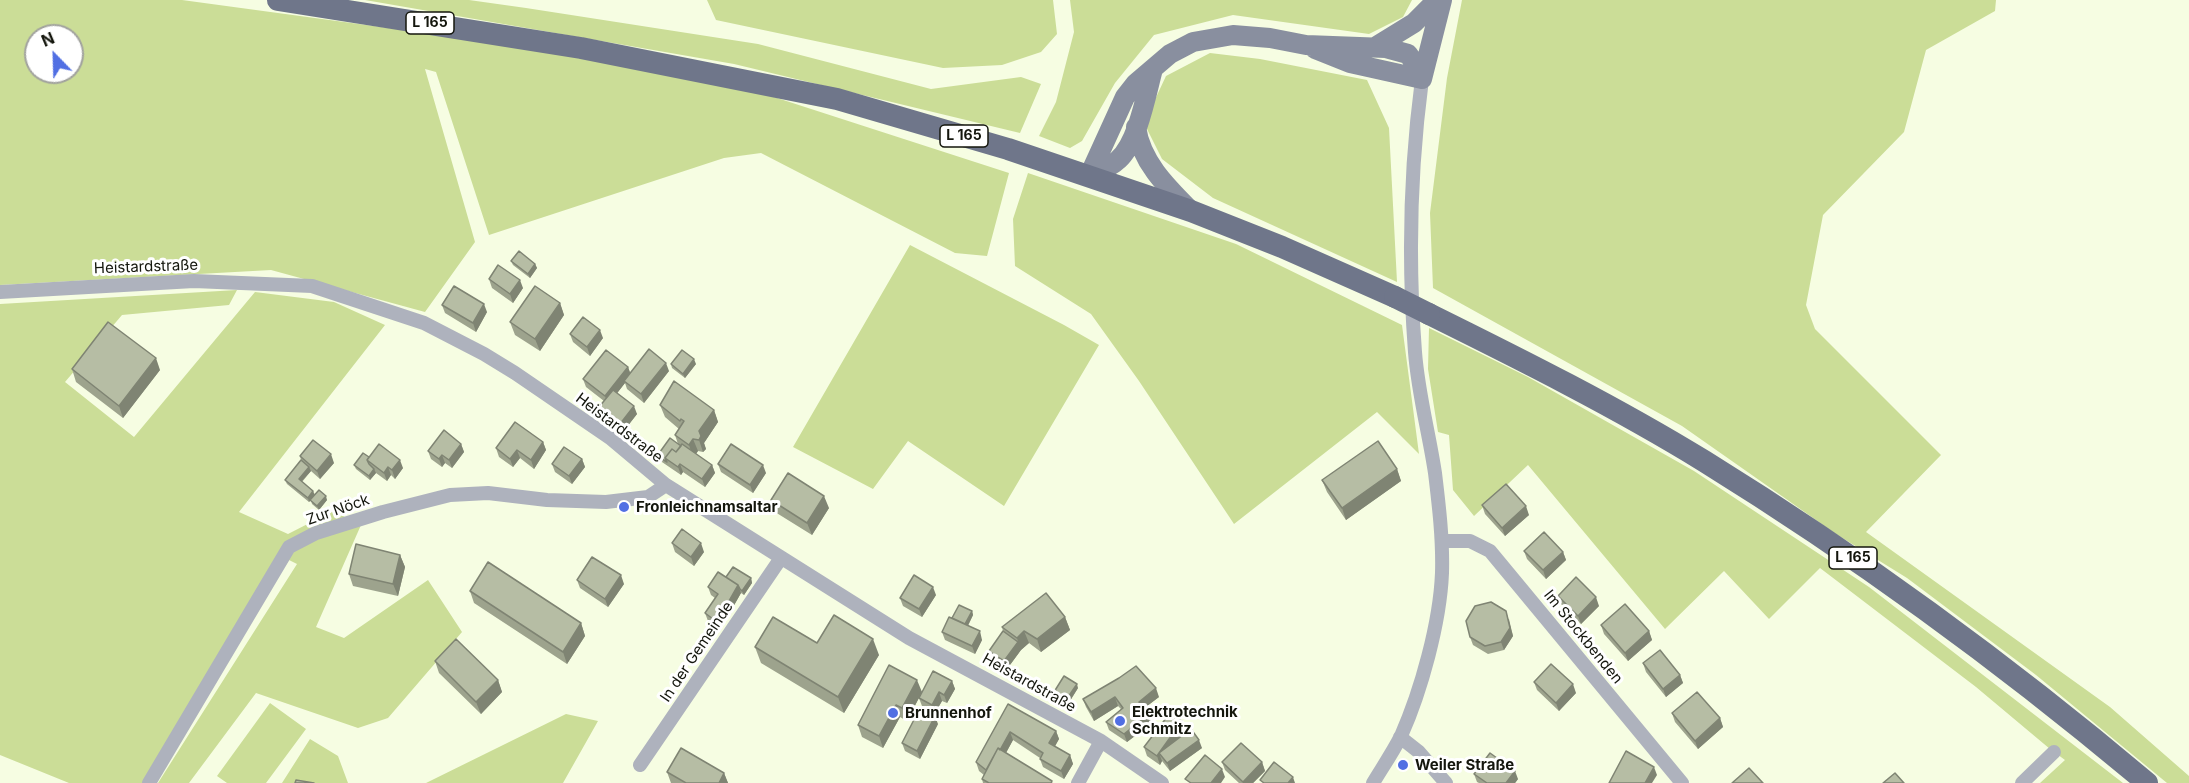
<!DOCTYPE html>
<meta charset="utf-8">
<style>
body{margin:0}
#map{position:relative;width:2189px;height:783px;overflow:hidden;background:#f6fde2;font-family:Inter,sans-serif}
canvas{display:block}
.north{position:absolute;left:24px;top:24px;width:60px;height:60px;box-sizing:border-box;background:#fff;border:2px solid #a1a29e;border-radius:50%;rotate:337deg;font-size:16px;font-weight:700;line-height:24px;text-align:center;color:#14160d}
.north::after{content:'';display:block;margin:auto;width:21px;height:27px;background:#516fe3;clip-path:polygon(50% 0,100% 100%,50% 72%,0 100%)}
</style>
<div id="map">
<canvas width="2189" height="783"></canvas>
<div class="north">N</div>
</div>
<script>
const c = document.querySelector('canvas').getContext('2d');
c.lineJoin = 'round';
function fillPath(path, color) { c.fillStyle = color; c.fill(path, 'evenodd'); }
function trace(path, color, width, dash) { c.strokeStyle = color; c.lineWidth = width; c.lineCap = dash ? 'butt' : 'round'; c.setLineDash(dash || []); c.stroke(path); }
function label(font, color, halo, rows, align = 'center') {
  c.font = font + ' Inter,sans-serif'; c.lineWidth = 6; c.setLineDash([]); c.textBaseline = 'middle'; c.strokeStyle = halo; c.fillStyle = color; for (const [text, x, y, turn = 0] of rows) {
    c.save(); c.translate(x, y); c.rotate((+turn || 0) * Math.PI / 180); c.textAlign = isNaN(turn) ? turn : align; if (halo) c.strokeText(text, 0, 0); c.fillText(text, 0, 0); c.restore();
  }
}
fillPath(new Path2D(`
 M0 0H182L477 40 740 86 1009 173 987 256 955 253 761 153 724 158 489 235 436 72 425 69 475 242 425 312 271 270 0 285ZM36 36H72V72H36Z
 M365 0H469L526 8 758 44 931 89 1021 77 1041 84 1020 133 734 64Z
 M707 0H1053L1057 34 1041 52 1002 65 943 68 716 20Z
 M1070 0H1412L1403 17 1369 34 1233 15 1154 35 1115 83 1082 141 1070 148 1039 136 1056 102 1074 32Z
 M1462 0H1996L1995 11 1926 50 1904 132 1823 215 1806 305 1815 329 1941 455 1866 532 2110 707 2189 776V783H2167L2036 675 1907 578 1836 534 1682 426 1433 288 1430 213 1447 78Z
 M1210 53 1260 59 1367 80 1389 128 1397 282 1213 198 1162 159 1144 123 1166 76Z
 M1028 173 1236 244 1402 325 1419 454 1377 412 1234 524 1139 381 1091 314 1015 266 1013 219Z
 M910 245 1064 325 1099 345 1004 506 908 441 873 489 793 447Z
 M237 290 229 305 122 315 65 382 134 437 255 292 334 302 385 325 239 512 288 534 333 511 361 525 316 627 344 638 428 580 462 632 388 718 358 728 256 693 189 783H158L297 564 289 560 144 783H69L0 755V304Z
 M1429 328 1528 377 1694 471 1869 587 2123 783H2040L2065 760 2050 749 1976 687 1820 568 1769 619 1724 571 1665 629 1528 465 1474 516 1453 490 1449 435 1438 432 1428 369Z
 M270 703 306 729 266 783H227L217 776Z
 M566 714 598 721 563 783H426Z
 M310 739 338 756 348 783H282Z`), '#cbdd97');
trace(new Path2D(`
 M0 292 194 281 312 286 424 323 484 354 515 373 610 438 666 485 909 638 1101 741 1162 783
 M1442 541H1470L1490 551 1682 783
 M1400 737 1419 752 1446 783
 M640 765 781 558
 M149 783 289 547 316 533 383 512 450 495 488 493 547 500 606 502 648 497 666 485
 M1078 783 1101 741
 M1373 783C1382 768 1393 752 1401 736 1421 691 1440 623 1442 573 1443 540 1439 506 1435 473 1429 433 1418 393 1415 352 1408 261 1410 170 1422 79
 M2022 783 2054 752`), '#aeb2bd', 14);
trace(new Path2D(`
 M1375 47 1414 23 1437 0
 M1315 49 1350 63 1422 79
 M1422 79 1442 0
 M1136 127C1141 162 1167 187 1191 211
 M1089 176 1125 97 1136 83 1170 54 1193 42 1233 35 1270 38 1306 45 1386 48 1408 54 1418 68 1422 79
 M1089 176C1099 171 1110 168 1118 160 1138 142 1146 95 1153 69`), '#898f9f', 20);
trace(new Path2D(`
 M278 0 581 48 837 99 1008 149 1191 211 1282 247 1395 297
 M1429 314C1522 360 1616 407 1704 461 1859 557 2007 665 2147 783`), '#6f768a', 22);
trace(new Path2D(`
 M1395 297 1429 314`), '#6f768a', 22);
fillPath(new Path2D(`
 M511 261 535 264 537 268 530 278 513 265Z
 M489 279 523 288 513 303 492 288Z
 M560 303 564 315 540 351 515 335 510 322Z
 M442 305 487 312 476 332 445 313Z
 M570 334 603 338 590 356 573 342Z
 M671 364H696L685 378 672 368Z
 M628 367 630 373 669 371 644 403 627 389 625 383 617 393 637 414 623 432 602 415 599 407 604 401 586 387 583 379Z
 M72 369 160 370 123 418 76 382Z
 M660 405 714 410 718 422 704 443 706 449 703 452 698 451 696 454 712 465 715 473 705 487 683 472 681 475 659 460 657 456 678 444 675 435 679 429 665 417Z
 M543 442 546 450 534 469 520 458 513 467 499 457 496 448Z
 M461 444 464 452 452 468 445 463 442 467 431 459 428 451Z
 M300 456 334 463 320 479 311 471 302 482 315 495 327 500 319 510 312 504 311 500 309 502 287 484 285 480 301 460Z
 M369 457 403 468 395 479 391 475 387 481 376 473 370 480 356 469 354 465Z
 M582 459 585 467 572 484 555 472 552 464Z
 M718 464 766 473 753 493 721 472Z
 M1397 469 1401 481 1346 520 1327 492 1322 480Z
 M771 500 829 508 812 535 775 512Z
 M1482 505 1529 515 1505 536 1485 514Z
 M672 543 704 552 694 566 675 552Z
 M1524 551 1563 552 1566 560 1546 579 1527 559Z
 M400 555 405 567 398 596 353 586 349 574Z
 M726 577 751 578 752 583 744 595 741 593 720 630 708 621 705 613 715 598 711 595 708 587Z
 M577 580 624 584 608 607 580 588Z
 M470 591 581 623 585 636 567 664 474 603Z
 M936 595 922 617 903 606 900 598Z
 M1558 596 1599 606 1581 624 1561 604Z
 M972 611 973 615 968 626 982 640 975 654 945 640 942 632 952 618Z
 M1065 617 1070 630 1041 652 1029 643 1021 650 1007 669 992 659 989 651 1003 631 1002 627Z
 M1509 619 1513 636 1504 650 1488 654 1473 645 1470 637Z
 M1601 625 1649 631 1652 640 1628 661 1604 634Z
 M817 643 879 655 844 713 761 663 755 647Z
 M435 661 498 680 502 692 481 714 439 673Z
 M1643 663 1680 675 1683 683 1666 697 1646 672Z
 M889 665 922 692 907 721 900 717 883 748 862 737 858 725Z
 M952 681 955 689 947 703 942 701 935 713 922 706 919 698Z
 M1534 682 1576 693 1559 711 1537 690Z
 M1078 688 1068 704 1055 696 1054 692Z
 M1159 697 1144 708 1152 723 1127 742 1109 730 1106 722 1121 709 1118 706 1094 721 1086 707 1083 699Z
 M1008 704 1056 731 1059 739 1054 747 1070 755 1073 764 1064 779 1043 767 1040 759V758L1013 740 1006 753 1053 783H983L982 779 984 775 979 771 976 762Z
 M1672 713 1720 718 1723 727 1698 749 1675 722Z
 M1182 721 1185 730 1179 738 1202 748 1170 771 1162 761 1160 765 1147 756 1144 747Z
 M938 724 920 759 905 751 902 743Z
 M1222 762H1262L1265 771 1253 783H1239L1225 770Z
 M667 772 724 773 728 783H671Z
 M1474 774 1518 779 1515 783H1479L1477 782Z`), '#9da38d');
fillPath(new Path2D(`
 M535 264 537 268 530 278 528 274Z
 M520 280 523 288 513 303 510 294Z
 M560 303 564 315 540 351 535 339Z
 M484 304 487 312 476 332 473 323Z
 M600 330 603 338 590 356 587 347Z
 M156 358 160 370 123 418 119 406Z
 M694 359 696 364 685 378 683 374Z
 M666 363 669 371 644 403 641 394Z
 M628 367 631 375 624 381 625 383 608 405 605 396Z
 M634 406 637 414 623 432 620 424Z
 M714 410 718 422 704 443 706 449 703 452 699 440V431Z
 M693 439 698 451 693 458 689 445Z
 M543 442 546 450 534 469 531 460Z
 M461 444 464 452 452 468 449 460Z
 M517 450 520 458 513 467 510 459Z
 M331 454 334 463 320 479 317 471Z
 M442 455 445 463 442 467 439 459Z
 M582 459 585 467 572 484 569 476Z
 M400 460 403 468 395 479 392 470Z
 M680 464 683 472 681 475 678 467Z
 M712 465 715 473 705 487 702 479Z
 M763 465 766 473 753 493 750 485Z
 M309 467 311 471 300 483 299 479Z
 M388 467 391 475 387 481 384 473Z
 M374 469 376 473 370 480 369 476Z
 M1397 469 1401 481 1346 520 1342 508Z
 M313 491 315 495 309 502 308 498Z
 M326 496 327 500 319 510 317 506Z
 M824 496 829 508 812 535 807 523Z
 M1526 506 1529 515 1505 536 1502 528Z
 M701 543 704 552 694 566 691 557Z
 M1563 552 1566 560 1546 579 1543 570Z
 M400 555 405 567 398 596 393 584Z
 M621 575 624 584 608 607 605 599Z
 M751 578 752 583 744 595 742 591Z
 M738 585 741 593 720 630 717 622Z
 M933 587 936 595 922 617 919 609Z
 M1596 597 1599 606 1581 624 1578 616Z
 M972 611 973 615 965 631 964 627Z
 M1506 611 1513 636 1504 650 1501 642Z
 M1065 617 1070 630 1041 652 1037 639Z
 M581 623 585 636 567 664 563 652Z
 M980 631 982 640 975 654 972 646Z
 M1024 631 1029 643 1021 650 1007 669 1004 661 1018 642 1017 638Z
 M1649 631 1652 640 1628 661 1625 653Z
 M873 639 879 655 844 713 838 697Z
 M1680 675 1683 683 1666 697 1663 689Z
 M498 680 502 692 481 714 476 702Z
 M917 680 922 692 907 721 902 708Z
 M952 681 955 689 947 703 944 695Z
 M1077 684 1078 688 1068 704 1066 700Z
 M1573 684 1576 693 1559 711 1556 703Z
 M1156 688 1159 697 1142 710 1139 702Z
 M939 692 942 701 935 713 932 705Z
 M1115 697 1118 706 1094 721 1091 712Z
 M896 705 900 717 883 748 879 736Z
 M1149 714 1152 723 1127 742 1124 734Z
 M935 716 938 724 920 759 917 751Z
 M1720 718 1723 727 1698 749 1695 741Z
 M1182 721 1185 730 1164 759 1159 753Z
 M1056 731 1059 739 1052 752 1049 743Z
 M1010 732 1013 740 991 780 988 772Z
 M1199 740 1202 748 1170 771 1167 763Z
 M1159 753 1162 761 1160 765 1157 756Z
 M1070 755 1073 764 1064 779 1061 771Z
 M1262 762 1265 771 1253 783H1243V782Z
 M1654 767 1657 775 1652 783H1645Z
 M1222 769 1225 777 1221 783H1211Z
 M1515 771 1518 779 1515 783H1506Z
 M724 773 728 783H719Z
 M1293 777 1295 783H1288Z`), '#7f8473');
const building = new Path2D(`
 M519 251 535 264 528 274 511 261Z
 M498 265 520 280 510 294 489 279Z
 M454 286 484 304 473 323 442 305Z
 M535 286 560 303 535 339 510 322Z
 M583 317 600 330 587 347 570 334Z
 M108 322 156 358 119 406 72 369Z
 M649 349 666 363 641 394 624 381Z
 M606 350 628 367 605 396 583 379Z
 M682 350 694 359 683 374 671 364Z
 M674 381 714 410 699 431 701 436 699 440 693 439 689 445 675 435 684 421 681 419 680 421 660 405Z
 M613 390 634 406 620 424 599 407Z
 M515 422 543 442 531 460 517 450 510 459 496 448Z
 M444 430 461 444 449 460 442 455 439 459 428 451Z
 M670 438 681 446 676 452 672 449 665 458 667 462 657 456Z
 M313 440 331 454 317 471 300 456Z
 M1378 441 1397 469 1342 508 1322 480Z
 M379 444 400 460 392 470 388 467 384 473 367 460Z
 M682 444 712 465 702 479 680 464 678 467 665 458 672 449 676 452Z
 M731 444 763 465 750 485 718 464Z
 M564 447 582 459 569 476 552 464Z
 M363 453 369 457 367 460 369 464 374 469 369 476 354 465Z
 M301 460 309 467 299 479 313 491 308 498 285 480Z
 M788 473 824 496 807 523 771 500Z
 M1506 484 1526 506 1502 528 1482 505Z
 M319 490 326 496 317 506 310 500Z
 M682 529 701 543 691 557 672 543Z
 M1544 532 1563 552 1543 570 1524 551Z
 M356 544 400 555 393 584 349 574Z
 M592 557 621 575 605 599 577 580Z
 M488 562 581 623 563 652 470 591Z
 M733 567 751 578 742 591 740 589 738 585 726 577Z
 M718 572 738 585 717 622 705 613 718 594 708 587Z
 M914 575 933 587 919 609 900 598Z
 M1576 577 1596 597 1578 616 1558 596Z
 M1046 593 1065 617 1037 639 1024 631 1017 638 1002 627Z
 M1491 602 1506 611 1510 628 1501 642 1485 646 1470 637 1466 621 1475 606Z
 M1625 604 1649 631 1625 653 1601 625Z
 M959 605 972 611 965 624 952 618Z
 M834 615 873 639 838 697 755 647 773 617 817 643Z
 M949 617 980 631 972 646 942 632Z
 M1003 631 1018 642 1004 661 989 651Z
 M456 639 498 680 476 702 435 661Z
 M1660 650 1680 675 1663 689 1643 663Z
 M1551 664 1573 684 1556 703 1534 682Z
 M889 665 917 680 902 708 896 705 879 736 858 725Z
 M1136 666 1156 688 1139 702 1149 714 1124 734 1106 722 1123 708 1115 697 1091 712 1083 699 1119 678Z
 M933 671 952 681 944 695 939 692 932 705 919 698Z
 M1064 676 1077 684 1066 700 1054 692Z
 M1697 692 1720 718 1695 741 1672 713Z
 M1008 704 1056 731 1049 743 1070 755 1061 771 1040 759 1043 753 1010 732 1000 750 998 748 986 770 976 762Z
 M920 708 935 716 917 751 902 743Z
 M1170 713 1182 721 1159 753 1191 729 1199 740 1167 763 1159 753 1157 756 1144 747Z
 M1241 743 1262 762 1243 782 1222 762Z
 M681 748 724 773 719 783H686L667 772Z
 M998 748 1052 781 1051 783H989L982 779Z
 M1626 751 1654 767 1645 783H1609Z
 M1490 753 1515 771 1506 783H1487L1474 774Z
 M1205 755 1222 769 1211 783H1191L1185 779Z
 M1274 762 1293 777 1288 783H1264L1260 780Z
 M1749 768 1763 783H1732Z
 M1895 773 1904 783H1883Z
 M296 780 314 783H295Z`);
fillPath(building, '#b6bda4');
trace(building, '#7f8473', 1.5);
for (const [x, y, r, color] of [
 [624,507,6,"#516fe3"],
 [893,713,6,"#516fe3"],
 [1120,721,6,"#516fe3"],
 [1403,765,6,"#516fe3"]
]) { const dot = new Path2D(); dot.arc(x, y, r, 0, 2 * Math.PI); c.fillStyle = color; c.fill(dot); trace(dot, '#fff', 2); }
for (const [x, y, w] of [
 [430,23,48],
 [964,136,48],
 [1853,558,48]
]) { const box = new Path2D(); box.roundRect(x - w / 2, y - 11, w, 22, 4.5); c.fillStyle = '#fff'; c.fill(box); trace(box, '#14160d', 1.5); }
label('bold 14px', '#14160d', null, [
 ["L 165",430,23],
 ["L 165",964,136],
 ["L 165",1853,558]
]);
label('15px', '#14160d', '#fff', [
 ["Heistardstraße",146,267,-2],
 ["Heistardstraße",619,428,37],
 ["Zur Nöck",338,510,-19],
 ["Im Stockbenden",1583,637,51],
 ["In der Gemeinde",697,652,-56],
 ["Heistardstraße",1029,683,29]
]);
label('bold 15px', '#14160d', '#fff', [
 ["Fronleichnamsaltar",636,507],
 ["Elektrotechnik",1132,712],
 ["Schmitz",1132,729],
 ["Brunnenhof",905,713],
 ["Weiler Straße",1415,765]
], 'left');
</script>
